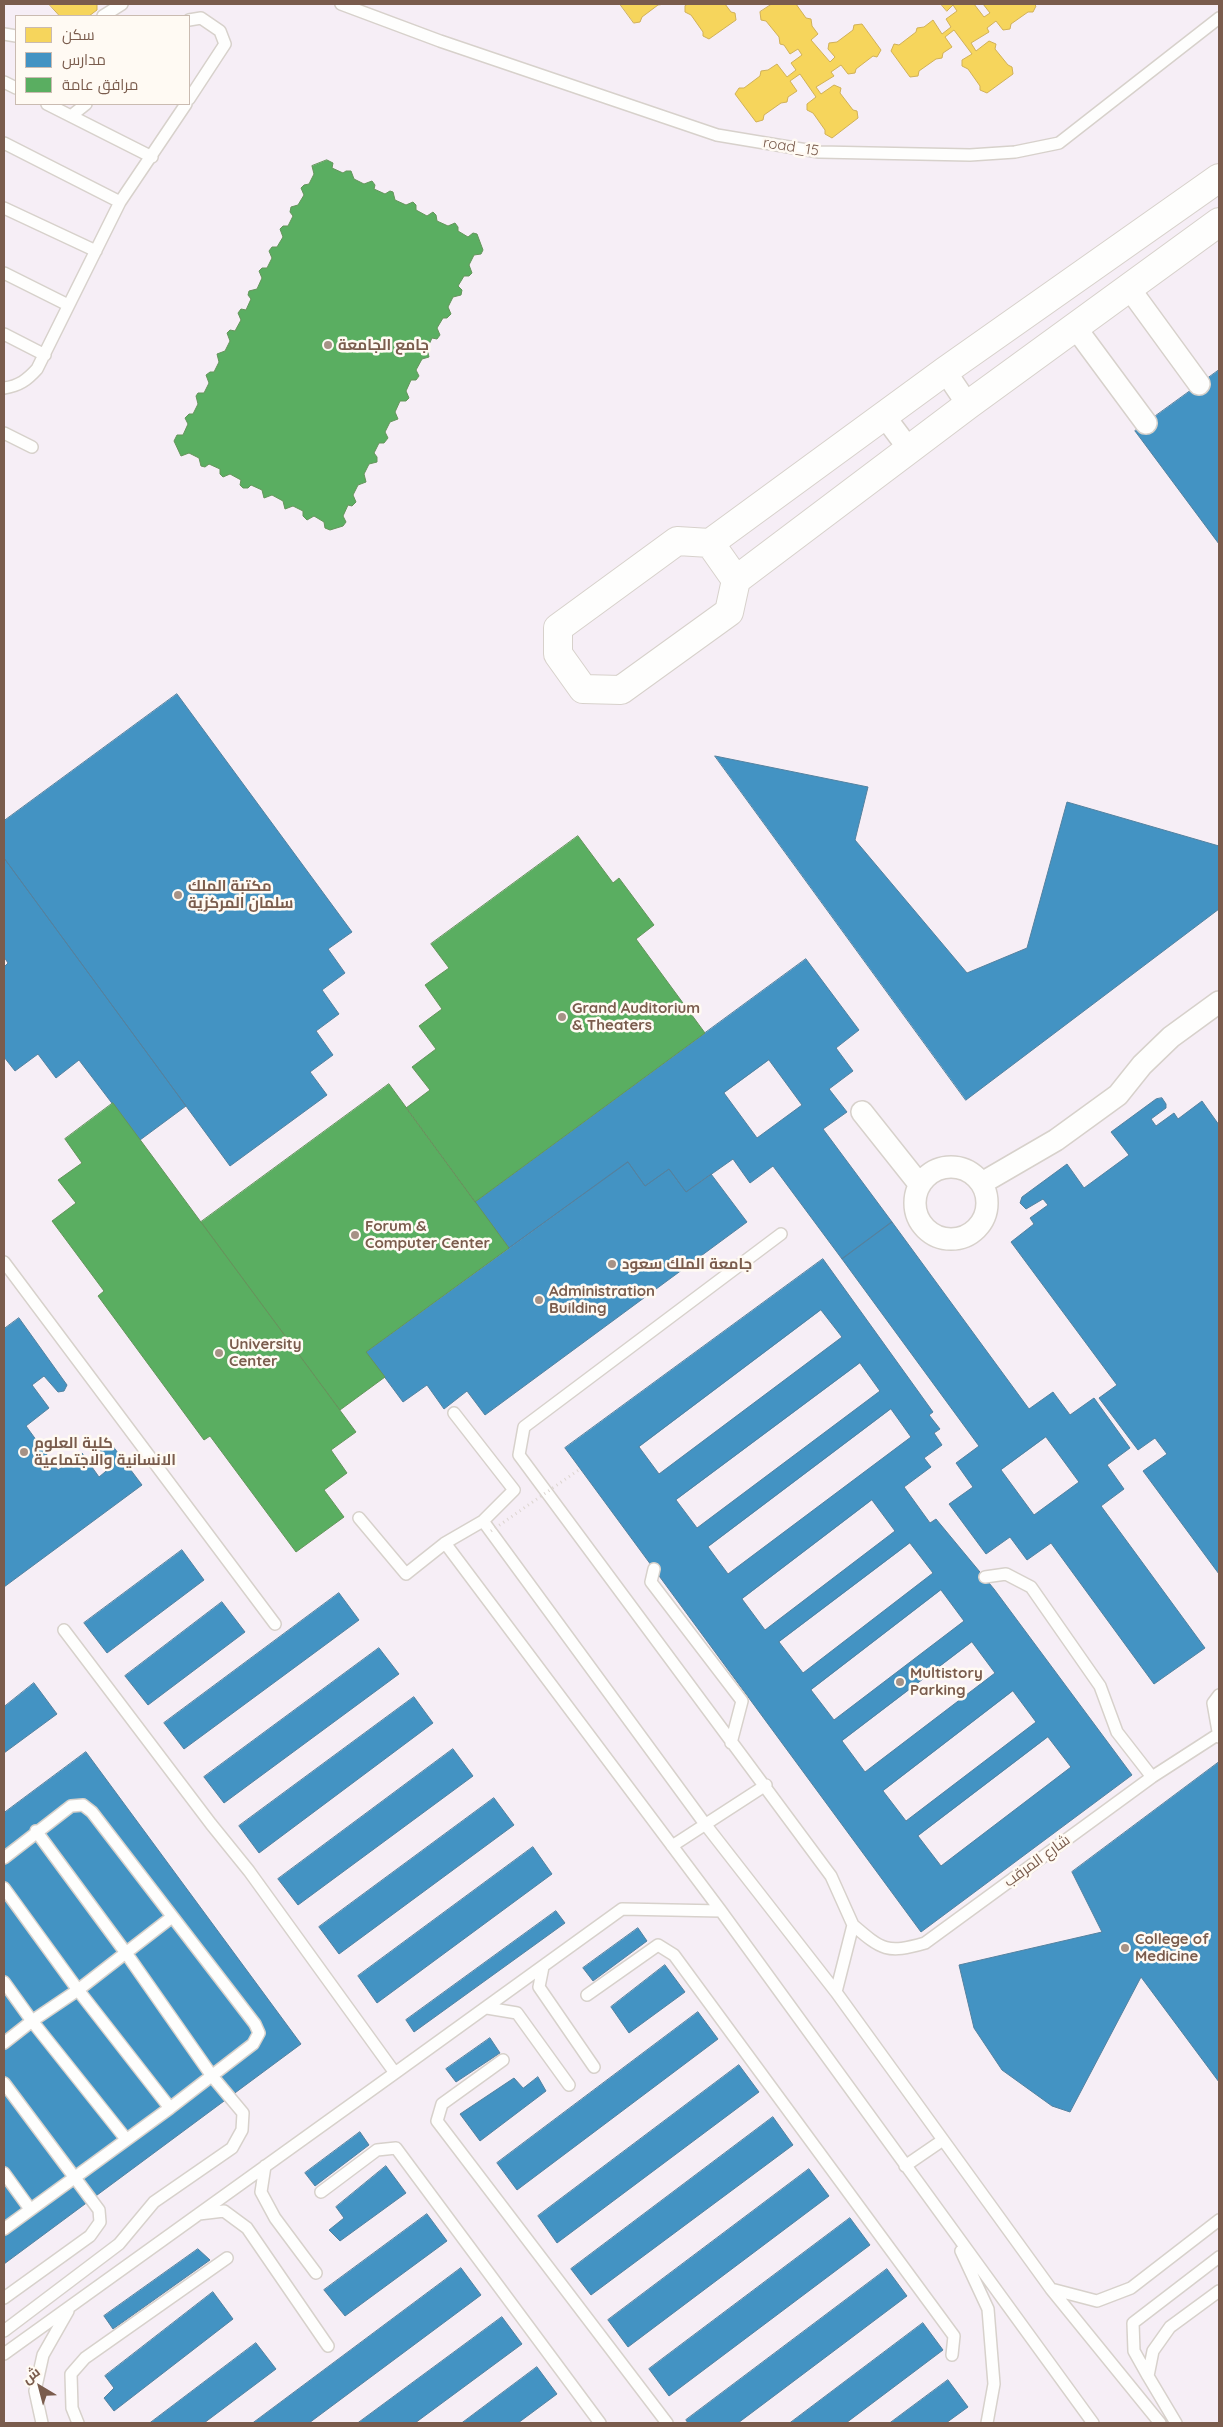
<!DOCTYPE html>
<meta charset="utf-8">
<style>
body{margin:0}
#map{position:relative;width:1223px;height:2427px;overflow:hidden;background:#f9f5f0;font-family:Quicksand,Cairo,sans-serif}
canvas{display:block}
.frame{position:absolute;inset:0;border:5px solid #7a5c4d;pointer-events:none}
.legend{position:absolute;left:15px;top:15px;width:175px;height:90px;box-sizing:border-box;background:#fffaf3;border:1px solid #cabbb1;margin:0;padding:6px 9px;list-style:none;font-size:15px;color:#7a5c4d}
.legend li{display:flex;align-items:center;gap:10px;height:25px}
.legend b{width:25px;border:1px solid #cabbb1}
.north{position:absolute;left:15px;top:2362px;width:50px;height:50px;-webkit-text-stroke:4px #fffaf3;paint-order:stroke;rotate:323deg;font-size:14px;font-weight:700;line-height:20px;text-align:center;color:#7a5c4d}
.north::after{content:'';display:block;margin:auto;width:18px;height:22px;background:#7a5c4d;clip-path:polygon(50% 0,100% 100%,50% 72%,0 100%)}
</style>
<div id="map">
<canvas width="1223" height="2427"></canvas>
<div class="frame"></div>
<ul class="legend">
<li><b style="height:14px;background:#f6d55c"></b>سكن</li>
<li><b style="height:14px;background:#4393c3"></b>مدارس</li>
<li><b style="height:14px;background:#5aae61"></b>مرافق عامة</li>
</ul>
<div class="north">ش</div>
</div>
<script>
const c = document.querySelector('canvas').getContext('2d');
c.lineJoin = 'round';
function fillPath(path, color) { c.fillStyle = color; c.fill(path, 'evenodd'); }
function trace(path, color, width, dash) { c.strokeStyle = color; c.lineWidth = width; c.lineCap = dash ? 'butt' : 'round'; c.setLineDash(dash || []); c.stroke(path); }
function label(font, color, halo, rows, align = 'center') {
  c.font = font + ' Quicksand,Cairo,sans-serif'; c.lineWidth = 5; c.setLineDash([]); c.textBaseline = 'middle'; c.strokeStyle = halo; c.fillStyle = color; for (const [text, x, y, turn = 0] of rows) {
    c.save(); c.translate(x, y); c.rotate((+turn || 0) * Math.PI / 180); c.textAlign = isNaN(turn) ? turn : align; if (halo) c.strokeText(text, 0, 0); c.fillText(text, 0, 0); c.restore();
  }
}
fillPath(new Path2D(`
 M4 4H1219V2423H4ZM16 16H189V104H16Z`), '#f6eef6');
const homes = new Path2D(`
 M49 4H97V10L89 16H60Z
 M620 4H665L658 5 642 17 640 22 634 23Z
 M689 4H725L731 12 735 13 736 20 709 39 703 36V32L691 15 685 12V6Z
 M772 4H796L806 18 811 19 812 26 818 34 811 40 830 62 835 57 828 49 829 43 837 42 853 30 854 25 862 24 881 50 877 57 873 56 856 69 855 73 848 74 841 65 831 72 834 76 816 87 821 94 834 85 841 88 840 93 853 110 857 111 858 118 832 138 825 134V130L813 113 807 110V104L816 97 800 74 790 81 797 91 788 97 787 102 781 103 764 115 763 120 756 122 735 94 739 88H744L760 76 761 71 768 70 777 64 787 77 796 70 791 63 802 55 798 49 790 54 784 45 780 44 779 37 766 21 761 20 760 12Z
 M941 4H974L984 17 990 13 983 4H1034L1036 6 1033 12H1028L1011 24 1010 29 1003 30 996 21 987 28 989 32 971 43 976 51 989 41 996 44 995 49 1008 65 1012 67 1013 74 987 93 980 90V86L968 69 962 66V60L972 54 954 30 945 37 952 47 943 53 942 58 936 59 919 71 918 76 910 77 891 51 894 44 899 45 916 32 917 28 924 27 933 20 942 34 951 27 946 19 957 11 953 5 947 11Z`);
fillPath(homes, '#f6d55c');
trace(homes, '#d1b158', 1);
const schools = new Path2D(`
 M1219 370V544L1135 431Z
 M177 694 352 932 328 949 345 973 322 990 339 1014 316 1031 333 1055 310 1072 327 1095 230 1166 4 858V821Z
 M715 756 868 787 855 840 967 973 1027 948 1067 802 1219 846V909L966 1100Z
 M4 858 186 1106 140 1140 79 1060 56 1078 38 1054 15 1071 4 1057V967L8 963 4 957Z
 M806 959 859 1030 836 1048 853 1071 829 1089 847 1112 823 1129 892 1222 842 1259 773 1166 750 1183 733 1159 686 1192 669 1169 645 1186 628 1162 509 1248 475 1202ZM769 1060 802 1105 757 1138 724 1093Z
 M1162 1098 1166 1104V1108L1151 1119 1156 1126 1174 1113 1178 1119 1202 1101 1219 1125V1574L1143 1471 1167 1454 1155 1438 1138 1450 1099 1398 1117 1385 1011 1242 1034 1224 1030 1218 1048 1205 1043 1199 1026 1209 1020 1203 1022 1197 1067 1164 1084 1188 1129 1155 1111 1132 1156 1099Z
 M628 1162 645 1186 669 1169 686 1192 711 1174 747 1222 485 1415 467 1391 444 1409 427 1385 403 1402 366 1352Z
 M892 1222 1029 1409 1053 1392 1070 1415 1094 1398 1130 1448 1107 1465 1124 1489 1101 1506 1205 1648 1154 1684 1051 1543 1027 1560 1010 1537 986 1554 949 1504 973 1487 956 1463 979 1446 842 1259ZM1046 1437 1079 1482 1034 1515 1001 1470Z
 M823 1259 933 1412 929 1415 940 1429 934 1433 942 1445 924 1458 931 1467 904 1487 930 1523 936 1519 994 1589 1132 1775 921 1932 565 1448Z
 M821 1310 842 1337 659 1474 639 1447Z
 M19 1318 67 1385 64 1391 58 1392 44 1376 32 1385 49 1408 26 1426 58 1470 82 1453 99 1477 111 1467 100 1450 103 1445 108 1443 112 1445 142 1485 4 1587V1329Z
 M860 1363 880 1391 697 1528 676 1500Z
 M891 1409 911 1437 728 1574 708 1547Z
 M872 1500 895 1531 765 1630 742 1599Z
 M910 1543 933 1573 803 1673 779 1642Z
 M182 1550 204 1580 107 1653 84 1623Z
 M941 1590 964 1621 834 1720 811 1690Z
 M339 1593 359 1620 184 1749 164 1723Z
 M222 1602 245 1632 148 1705 125 1676Z
 M972 1642 995 1673 865 1772 842 1741Z
 M379 1648 399 1674 224 1803 204 1777Z
 M34 1683 57 1714 4 1753V1707Z
 M1013 1691 1036 1722 906 1821 883 1791Z
 M414 1697 433 1723 259 1853 239 1826Z
 M1048 1737 1071 1767 941 1866 918 1836Z
 M453 1749 473 1776 298 1905 278 1879Z
 M86 1752 301 2044 4 2264V1813Z
 M1219 1762V2082L1141 1977 1070 2112 1052 2106 1002 2070 974 2028 959 1965 1102 1932 1072 1872Z
 M494 1798 514 1825 339 1954 319 1927Z
 M533 1847 552 1874 377 2003 358 1976Z
 M556 1911 565 1923 414 2032 406 2020Z
 M638 1928 647 1941 593 1981 583 1968Z
 M665 1965 685 1992 629 2033 611 2007Z
 M698 2012 718 2039 517 2190 497 2163Z
 M490 2038 500 2053 456 2082 446 2069Z
 M739 2065 759 2092 557 2243 538 2216Z
 M538 2077 546 2091 480 2141 460 2114 514 2078 523 2088Z
 M773 2117 793 2145 591 2295 571 2269Z
 M360 2132 369 2145 315 2186 305 2173Z
 M386 2166 406 2193 340 2241 329 2230 344 2218 336 2207Z
 M809 2169 829 2196 628 2347 608 2320Z
 M427 2214 447 2241 345 2316 324 2290Z
 M850 2218 870 2245 669 2396 649 2369Z
 M198 2249 210 2260 113 2329 104 2316Z
 M461 2268 481 2295 309 2423H253Z
 M887 2269 907 2296 738 2423H688L686 2420Z
 M213 2292 233 2319 114 2411 104 2398 114 2388 105 2376Z
 M502 2317 522 2344 415 2423H358Z
 M923 2323 943 2350 846 2423H790Z
 M256 2343 276 2369 204 2423H150Z
 M537 2367 557 2394 518 2423H462Z
 M948 2380 968 2407 946 2423H890Z`);
fillPath(schools, '#4393c3');
trace(schools, '#5482a0', 1);
const public = new Path2D(`
 M327 160 333 163 332 168 343 173 346 171H351L354 179 364 184 372 181 375 185 374 189 385 194 390 191 393 192 395 200 406 205 413 202 416 205V210L427 216 433 212 436 215 437 221 448 226 455 223 458 227V231L468 237 473 233 477 234 483 250 481 254 474 255 469 265 472 273 469 276H464L458 286 462 290 461 295 453 297 448 307 451 314 447 318H443L437 328 440 335 437 339 432 338 427 349 429 357 422 359 416 370 419 376 416 380H411L406 391 409 398 406 401H400L395 412 398 419 390 422 385 432 388 438 384 443H379L374 453 377 457V462L369 464 364 474 366 482 358 485 353 495 356 502 352 506 348 505 343 516 346 522 343 526 330 530 325 528 324 522 314 516 307 520 303 516V511L293 506 285 509 283 501 272 495 264 498 262 490 251 485 248 488H243L240 485 241 480 230 474 223 477 220 474V469L209 464 205 467 201 466 199 458 189 453 181 456 174 441 177 435H183L188 424 185 418 189 414H193L198 404 196 396 198 393H204L209 383 206 375 210 372H214L219 362 217 354 225 351 230 341 227 333 230 330 235 331 241 320 238 313 241 309 246 310 251 299 248 295 249 291 257 289 262 278 259 271 262 268H267L272 258 269 251 272 247H277L283 237 280 229 283 226H288L293 216 290 212 291 207 298 205 304 195 301 188 304 185 309 184 314 174 312 166Z
 M578 836 613 883 619 878 654 925 636 939 705 1033 475 1202 406 1108 430 1090 412 1067 436 1049 419 1026 442 1009 425 985 449 968 431 944Z
 M389 1084 509 1248 366 1352 385 1377 340 1410 201 1222Z
 M113 1103 356 1432 331 1450 347 1473 324 1490 344 1517 296 1552 210 1436 204 1440 98 1296 104 1291 52 1221 76 1203 58 1180 82 1163 65 1139Z`);
fillPath(public, '#5aae61');
trace(public, '#64955b', 1);
const service = new Path2D(`
 M341 4 440 41 717 135 819 152 970 155 1015 152 1059 143 1219 18
 M103 16 122 4
 M189 20 201 18 220 31 225 44 189 99
 M4 34 16 36
 M4 82 16 88
 M47 104 152 157
 M71 116 86 104
 M4 143 120 202
 M4 208 96 251
 M4 273 68 305
 M4 334 45 355
 M4 388C19 386 27 380 37 369L120 202 186 104
 M4 433 32 447
 M781 1234 524 1427 519 1455 831 1876 853 1925 836 1992
 M4 1262 275 1624
 M359 1518 406 1574 445 1543 483 1521 514 1490 454 1413
 M483 1521 705 1824 836 1992 1051 2289 1160 2423
 M445 1543 721 1911 1093 2423
 M654 1569 651 1582 742 1701 731 1743
 M985 1577 1006 1574 1031 1587 1100 1686 1117 1732 1152 1777
 M1219 1695 1213 1703 1219 1737
 M672 1846 766 1785
 M4 1858 71 1806 83 1805 92 1812 255 2024 259 2033 253 2044 170 2108 4 2229
 M4 1888 78 1990 170 2108
 M853 1925C882 1950 887 1954 925 1943L1152 1777 1217 1735
 M543 1967 539 1987 594 2067
 M4 1982 32 2021 126 2139
 M587 1995 658 1945 674 1955 954 2336 952 2355
 M487 2008 517 2013 569 2085
 M4 2043 32 2021 78 1990 172 1917
 M503 2060 442 2104 437 2121 667 2423
 M395 2073 622 1909 721 1911
 M4 2083 99 2210 100 2222 90 2236 4 2298
 M265 2166 261 2192 275 2218 316 2273
 M905 2166 943 2140
 M4 2173 30 2209
 M321 2192 377 2150 396 2148 600 2423
 M199 2214 224 2211 247 2228 328 2346
 M961 2251 988 2309 994 2384 987 2423
 M1051 2289 1097 2301 1131 2288 1219 2220
 M4 2331 119 2244 154 2202 232 2148 242 2130 243 2113 212 2076 126 1953 36 1831
 M4 2354 395 2073 249 1871 211 1824 64 1630
 M1148 2376 1134 2351 1133 2323 1219 2257
 M42 2423 35 2391 43 2355 68 2311
 M78 2423 72 2408 71 2374 85 2358 227 2258
 M1176 2423 1148 2376 1153 2351 1170 2327 1219 2291`);
const minor = new Path2D(`
 M1129 288 1199 384
 M1075 327 1146 423
 M945 371 968 405
 M885 417 909 449
 M862 1112 920 1185
 M915 1203a36 36 0 1 1 72 0a36 36 0 1 1-72 0Z
 M982 1183 1056 1140 1118 1095 1142 1065 1171 1037 1219 1002`);
const tertiary = new Path2D(`
 M710 543 945 371 1219 178
 M736 580 710 543 677 541 558 628V654L583 689 621 690 729 612 736 580 968 405 1219 222`);
trace(service, '#d7d1cb', 14);
trace(minor, '#d7d1cb', 24);
trace(tertiary, '#d7d1cb', 30);
trace(service, '#fefefd', 11);
trace(minor, '#fefefd', 21);
trace(tertiary, '#fefefd', 28);
trace(new Path2D(`
 M491 1531 580 1469`), '#dcd5d0', 3, [1, 4]);
for (const [x, y, r, color] of [
 [328,345,5,"#a69286"],
 [178,895,5,"#a69286"],
 [562,1017,5,"#a69286"],
 [355,1235,5,"#a69286"],
 [612,1264,5,"#a69286"],
 [539,1300,5,"#a69286"],
 [219,1353,5,"#a69286"],
 [24,1452,5,"#a69286"],
 [900,1682,5,"#a69286"],
 [1125,1948,5,"#a69286"]
]) { const dot = new Path2D(); dot.arc(x, y, r, 0, 2 * Math.PI); c.fillStyle = color; c.fill(dot); trace(dot, '#fffaf3', 2); }
label('15px', '#7a5c4d', '#fffaf3', [
 ["road_15",791,147,9],
 ["شارع المرقب",1037,1861,-36]
]);
label('bold 15px', '#7a5c4d', '#fffaf3', [
 ["جامع الجامعة",338,345],
 ["مكتبة الملك",188,886],
 ["سلمان المركزية",188,903],
 ["Grand Auditorium",572,1008],
 ["& Theaters",572,1025],
 ["Forum &",365,1226],
 ["Computer Center",365,1243],
 ["جامعة الملك سعود",622,1264],
 ["Administration",549,1291],
 ["Building",549,1308],
 ["University",229,1344],
 ["Center",229,1361],
 ["كلية العلوم",34,1443],
 ["الانسانية والاجتماعية",34,1460],
 ["Multistory",910,1673],
 ["Parking",910,1690],
 ["College of",1135,1939],
 ["Medicine",1135,1956]
], 'left');
</script>
